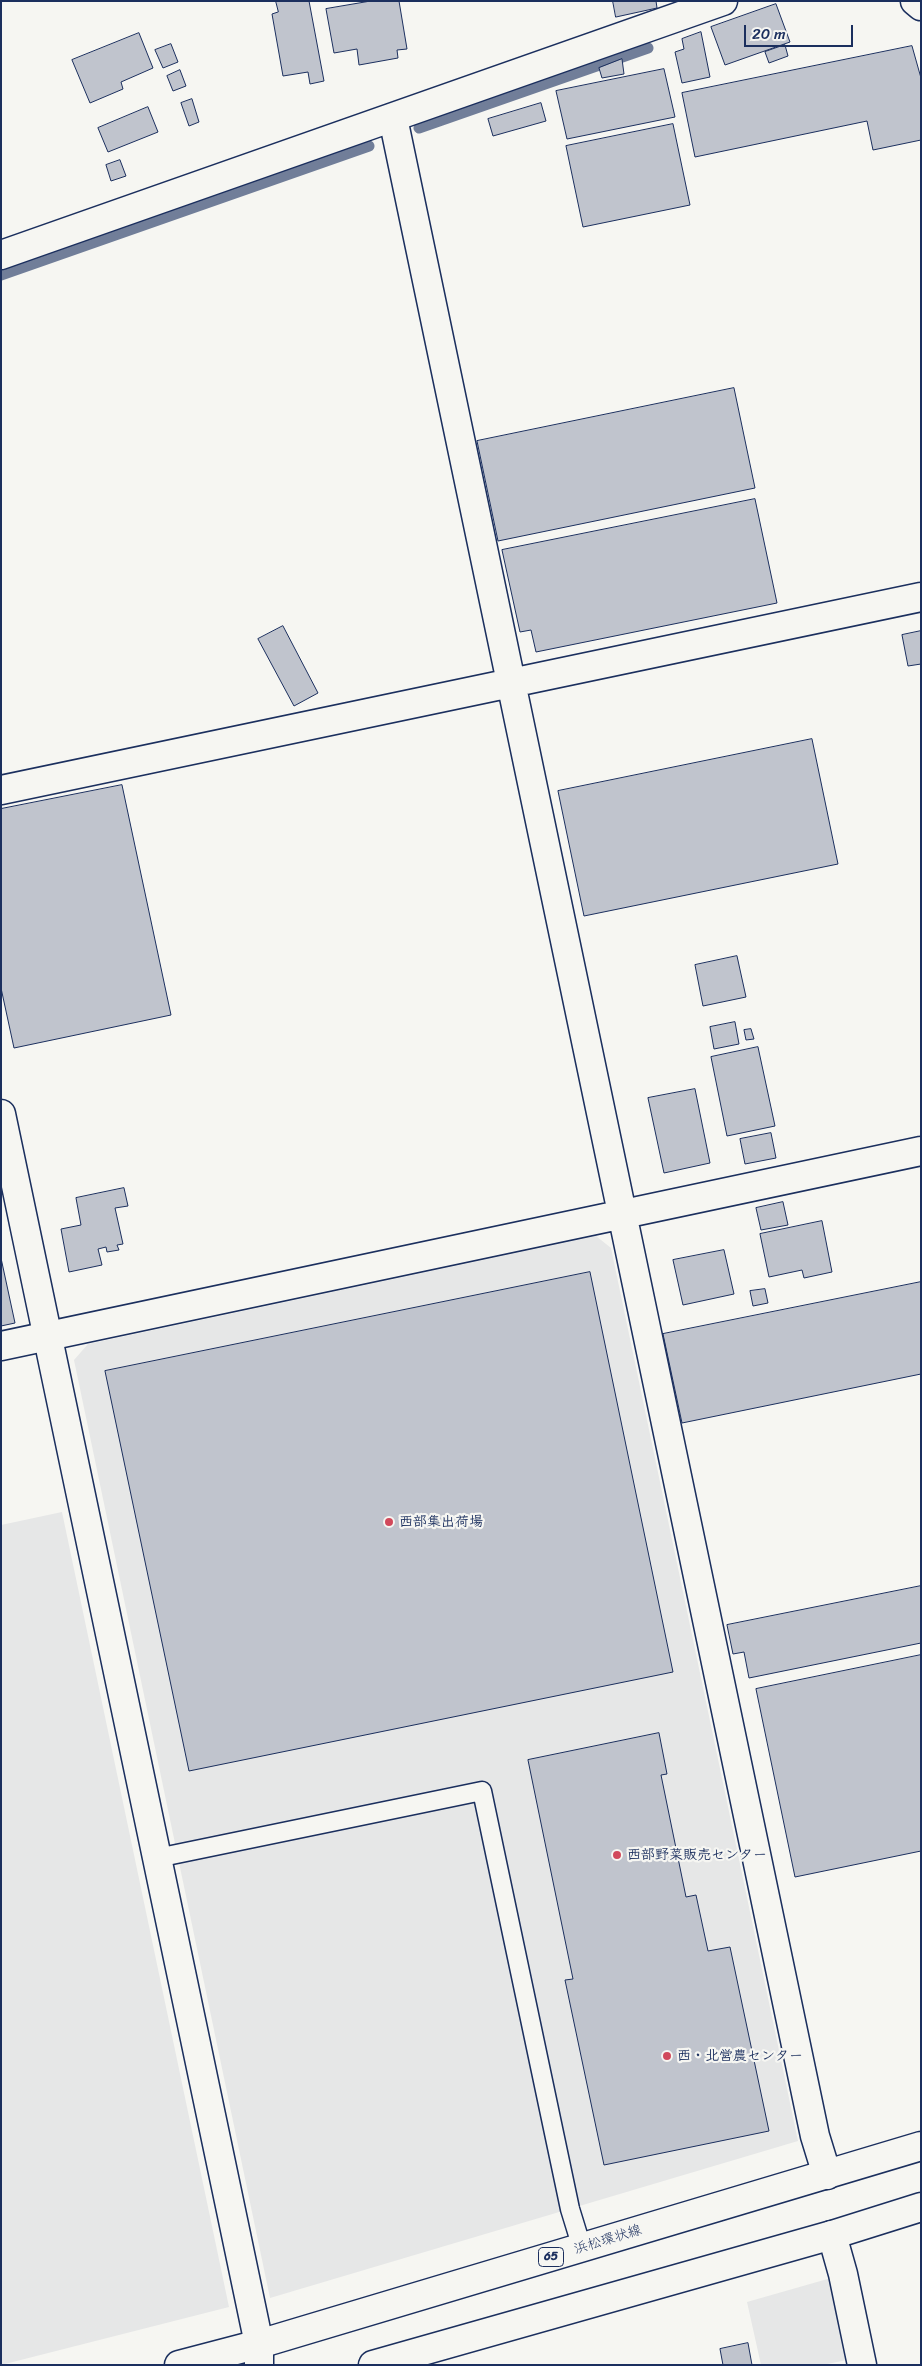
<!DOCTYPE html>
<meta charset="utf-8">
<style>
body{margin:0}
#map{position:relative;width:922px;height:2366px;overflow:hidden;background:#f6f6f2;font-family:Sriracha,sans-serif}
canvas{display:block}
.frame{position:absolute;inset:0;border:2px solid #1b2f5e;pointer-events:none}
.scale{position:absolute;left:744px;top:25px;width:109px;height:22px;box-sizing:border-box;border:2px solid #1b2f5e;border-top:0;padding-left:6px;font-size:15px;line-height:18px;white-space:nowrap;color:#1b2f5e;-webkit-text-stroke:4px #f6f6f2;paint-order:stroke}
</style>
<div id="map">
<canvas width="922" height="2366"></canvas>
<div class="frame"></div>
<div class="scale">20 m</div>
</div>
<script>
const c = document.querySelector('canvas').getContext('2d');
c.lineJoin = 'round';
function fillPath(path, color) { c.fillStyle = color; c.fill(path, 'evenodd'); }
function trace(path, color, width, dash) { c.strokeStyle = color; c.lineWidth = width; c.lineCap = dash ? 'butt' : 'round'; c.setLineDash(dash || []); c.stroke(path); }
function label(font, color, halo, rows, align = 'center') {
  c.font = font + ' Sriracha,"Klee One",sans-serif'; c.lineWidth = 4.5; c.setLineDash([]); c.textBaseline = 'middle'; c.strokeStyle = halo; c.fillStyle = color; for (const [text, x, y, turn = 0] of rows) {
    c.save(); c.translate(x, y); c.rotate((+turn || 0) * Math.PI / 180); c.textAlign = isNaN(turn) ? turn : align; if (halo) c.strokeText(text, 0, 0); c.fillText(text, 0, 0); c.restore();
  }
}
fillPath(new Path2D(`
 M596 1236 611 1248 798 2141 270 2298 74 1360 88 1344Z
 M62 1512 229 2307 1 2365V1525Z
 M831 2278 847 2360 822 2365H761L747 2302Z`), '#e6e7e7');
trace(new Path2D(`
 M419 128 648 48
 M1 275 369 146`), '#717e99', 11);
const building = new Path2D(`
 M276 1H309L324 81 310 84 308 72 283 76 272 14 278 12Z
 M371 1H399L407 49 397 50 398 58 359 65 357 49 334 53 326 9Z
 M613 1H656L657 8 616 17Z
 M776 4 790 42 725 65 711 27Z
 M701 32 710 77 682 83 675 52 684 49 682 39Z
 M139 33 153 68 121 82 123 89 90 103 72 60Z
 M171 44 178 62 163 68 155 50Z
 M785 45 788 56 769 63 765 52Z
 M912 46 921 78V140L873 150 867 121 695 157 682 93Z
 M622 59 624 74 602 78 599 68Z
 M664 69 675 117 567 139 556 91Z
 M180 70 186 86 173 91 167 76Z
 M192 99 199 122 189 126 181 103Z
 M541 103 546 121 493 136 488 119Z
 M148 107 158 132 108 152 98 128Z
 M673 124 690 205 583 227 566 146Z
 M120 160 126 176 111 181 106 165Z
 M734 388 755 488 498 541 477 441Z
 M755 499 777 603 536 652 531 630 520 632 502 550Z
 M283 626 318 693 294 706 258 639Z
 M921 631V664L908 666 902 635Z
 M812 739 838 864 584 916 558 791Z
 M122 785 171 1015 14 1048 1 988V809Z
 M737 956 746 997 703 1006 695 965Z
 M735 1022 739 1044 714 1049 710 1027Z
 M751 1029 754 1039 746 1040 744 1030Z
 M758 1047 775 1126 727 1136 711 1057Z
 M695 1089 710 1163 664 1173 648 1098Z
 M771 1133 776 1158 745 1164 740 1139Z
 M124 1188 128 1206 115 1208 123 1244 117 1245 119 1250 107 1252 106 1247 98 1249 102 1265 69 1272 61 1229 81 1225 76 1198Z
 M783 1202 788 1225 761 1230 756 1208Z
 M822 1221 832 1272 804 1278 802 1270 769 1277 760 1234Z
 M724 1250 734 1294 683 1305 673 1260Z
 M1 1258 15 1323 1 1326Z
 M590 1272 673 1672 189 1771 105 1371Z
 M921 1282V1374L682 1423 663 1334Z
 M765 1289 768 1303 753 1306 750 1291Z
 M921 1586V1643L749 1678 744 1652 733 1654 727 1625Z
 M921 1655V1851L795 1877 756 1689Z
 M659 1733 667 1774 661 1775 686 1897 696 1895 708 1951 730 1947 769 2131 604 2165 565 1980 573 1979 528 1760Z
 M748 2343 752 2365H723L720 2349Z`);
fillPath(building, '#c0c4cd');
trace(building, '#1b2f5e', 1);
const service = new Path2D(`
 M157 1858 482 1791 570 2209 582 2248`);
const minor = new Path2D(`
 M393 118 815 2136 827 2175
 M1 255 723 1
 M1 790 921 597
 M1 1346 921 1151
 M832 2235 843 2274 862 2365`);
const tertiary = new Path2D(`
 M915 1 921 6
 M1 1114 259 2344V2365`);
const primary = new Path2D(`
 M179 2365 259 2344 921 2146
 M373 2365 832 2235 921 2207`);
trace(service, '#1b2f5e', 21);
trace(minor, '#1b2f5e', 31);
trace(tertiary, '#1b2f5e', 31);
trace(primary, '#1b2f5e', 31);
trace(service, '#f6f6f2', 18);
trace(minor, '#f6f6f2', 28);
trace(tertiary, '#f6f6f2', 28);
trace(primary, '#f6f6f2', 28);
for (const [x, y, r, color] of [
 [389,1522,5,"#d1495b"],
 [617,1855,5,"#d1495b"],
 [667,2056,5,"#d1495b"]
]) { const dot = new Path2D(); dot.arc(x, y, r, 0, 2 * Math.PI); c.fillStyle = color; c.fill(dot); trace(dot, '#f6f6f2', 2); }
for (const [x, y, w] of [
 [551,2257,25]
]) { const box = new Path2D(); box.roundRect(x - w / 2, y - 9.5, w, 19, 4); c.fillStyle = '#f6f6f2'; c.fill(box); trace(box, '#1b2f5e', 1); }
label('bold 12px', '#1b2f5e', null, [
 ["65",551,2257]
]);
label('bold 14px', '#1b2f5e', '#f6f6f2', [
 ["西部集出荷場",399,1522],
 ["西部野菜販売センター",627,1855],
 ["西・北営農センター",677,2056]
], 'left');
label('14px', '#1b2f5e', '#f6f6f2', [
 ["浜松環状線",608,2240,-17]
]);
</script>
